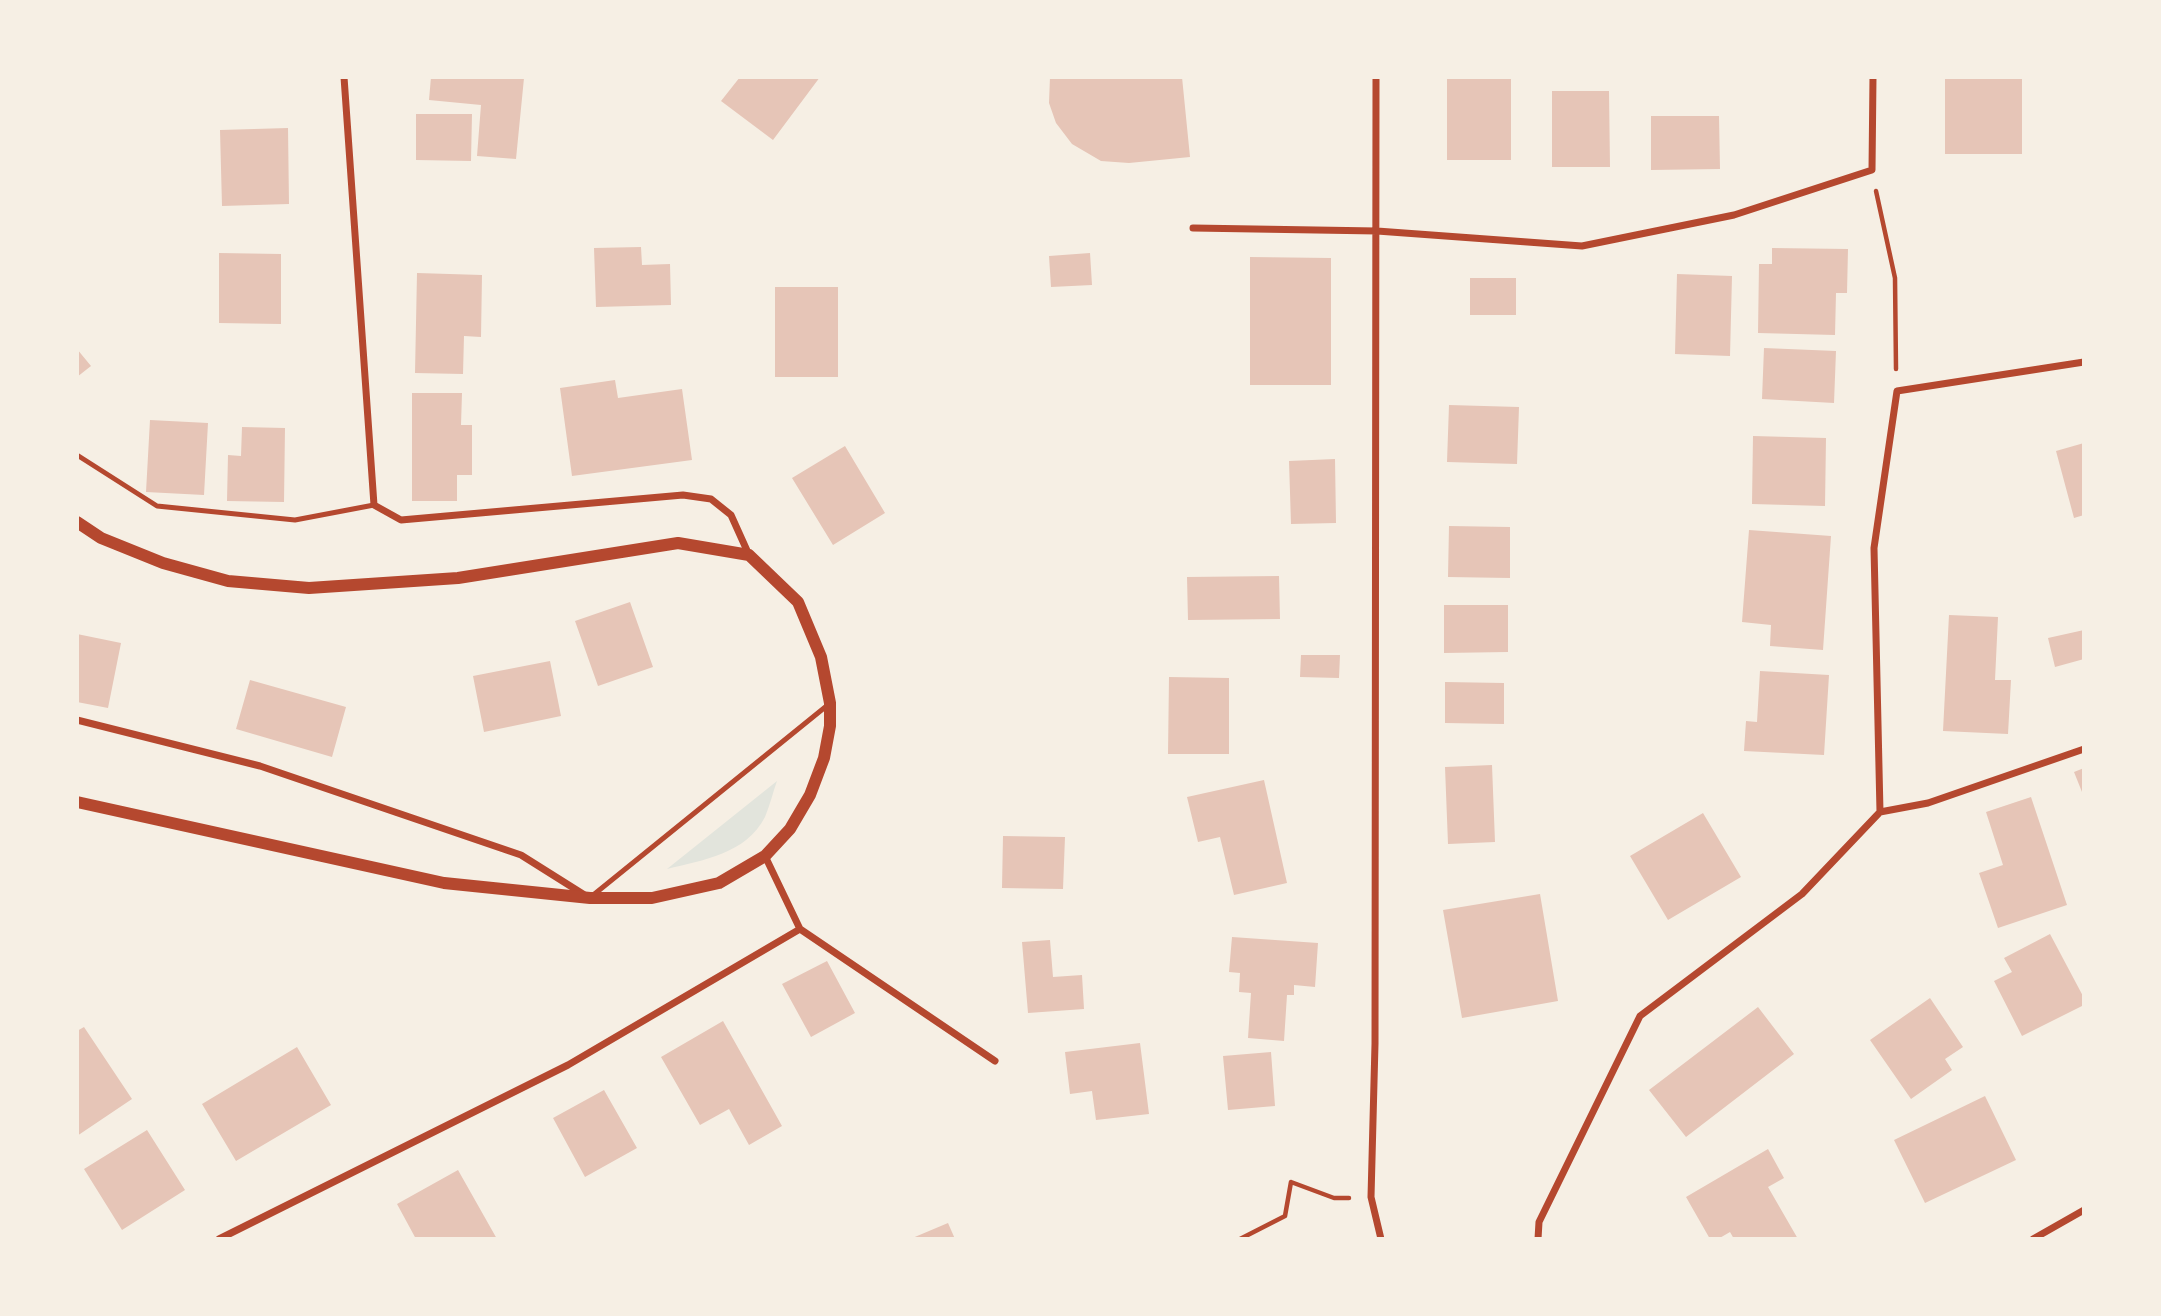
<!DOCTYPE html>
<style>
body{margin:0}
#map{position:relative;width:2161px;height:1316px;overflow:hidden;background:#f6efe4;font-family:"PT Sans",sans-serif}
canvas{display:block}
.frame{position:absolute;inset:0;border:79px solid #f6efe4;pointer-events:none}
</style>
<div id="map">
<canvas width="2161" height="1316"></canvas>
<div class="frame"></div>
</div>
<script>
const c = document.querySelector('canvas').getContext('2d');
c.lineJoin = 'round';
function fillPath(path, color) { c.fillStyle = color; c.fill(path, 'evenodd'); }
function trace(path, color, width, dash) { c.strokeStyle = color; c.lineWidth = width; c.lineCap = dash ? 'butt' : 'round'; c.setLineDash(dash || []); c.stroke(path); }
fillPath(new Path2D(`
 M777 781C773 792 770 805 765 817 746 854 703 860 667 869Z`), '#e2e4dc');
fillPath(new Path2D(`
 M431 77 524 78 516 159 477 156 481 105 429 100Z
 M740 77H820L773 140 721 101Z
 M1050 77H1182L1190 157 1129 163 1101 161 1072 144 1056 123 1049 103Z
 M1447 77H1511V160H1447Z
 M1945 77H2022V154H1945Z
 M1552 91H1609L1610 167H1552Z
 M416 114H472L471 161 416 160Z
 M1651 116H1719L1720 169 1651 170Z
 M288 128 289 204 222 206 220 130Z
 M641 247 642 265 670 264 671 305 596 307 594 248Z
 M1772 248 1848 249 1847 293H1836L1835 335 1758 333 1759 264H1772Z
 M219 253 281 254V324L219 323Z
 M1090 253 1092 285 1051 287 1049 256Z
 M1250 257 1331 258V385H1250Z
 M417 273 482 275 481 337 464 336 463 374 415 373Z
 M1677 274 1732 276 1730 356 1675 354Z
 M1470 278H1516V315H1470Z
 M775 287H838V377H775Z
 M1764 348 1836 351 1834 403 1762 399Z
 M77 349 91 366 77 377Z
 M615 380 618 398 682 389 692 460 572 476 560 388Z
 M412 393H462L461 425H472V475H457V501H412Z
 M1449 405 1519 407 1517 464 1447 462Z
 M150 420 208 423 204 495 146 492Z
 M242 427 285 428 284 502 227 501 228 455 241 456Z
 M1753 436 1826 438 1825 506 1752 504Z
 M2084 443V515L2074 518 2056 451Z
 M845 446 885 513 833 545 792 478Z
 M1335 459 1336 523 1291 524 1289 461Z
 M1449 526 1510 527V578L1448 577Z
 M1749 530 1831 536 1823 650 1770 646 1771 625 1742 622Z
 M1279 576 1280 619 1188 620 1187 577Z
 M630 602 653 667 598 686 575 621Z
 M1444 605H1508V652L1444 653Z
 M1949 615 1998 617 1995 680H2011L2008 734 1943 731Z
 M2084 630V659L2055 667 2048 638Z
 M77 634 121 643 108 708 77 702Z
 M1301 655H1340L1339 678 1300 677Z
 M550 661 561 716 484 732 473 676Z
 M1760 671 1829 675 1824 755 1744 751 1746 721 1757 722Z
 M1169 677 1229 678V754H1168Z
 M250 680 346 707 332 757 236 729Z
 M1445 682 1504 683V724L1445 723Z
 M1492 765 1495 842 1448 844 1445 767Z
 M2084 768V797L2074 772Z
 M1264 780 1287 883 1234 895 1220 837 1198 842 1187 797Z
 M2031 797 2067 905 1998 928 1979 873 2003 865 1986 812Z
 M1703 813 1741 877 1668 920 1630 856Z
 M1003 836 1065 837 1063 889 1002 888Z
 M1540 894 1558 1001 1462 1018 1443 910Z
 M2050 934 2084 998V1005L2022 1036 1994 981 2012 972 2004 958Z
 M1232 937 1318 943 1315 987 1294 985V995H1287L1284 1041 1248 1038 1251 993 1239 992 1240 973 1229 972Z
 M1050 940 1053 977 1082 975 1084 1009 1028 1013 1022 942Z
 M827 961 855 1013 811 1037 782 984Z
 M1930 998 1963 1047 1945 1059 1952 1070 1911 1099 1870 1040Z
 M1758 1007 1794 1054 1686 1137 1649 1090Z
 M723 1021 782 1126 749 1145 729 1109 700 1125 661 1057Z
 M84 1027 132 1099 77 1136V1031Z
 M1140 1043 1149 1114 1096 1120 1092 1091 1070 1094 1065 1052Z
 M297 1047 331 1105 236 1161 202 1104Z
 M1271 1052 1275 1106 1228 1110 1223 1056Z
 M604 1090 637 1148 585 1177 553 1118Z
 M1985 1096 2016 1160 1925 1203 1894 1140Z
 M147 1130 185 1190 122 1230 84 1169Z
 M1768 1149 1784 1178 1768 1187 1798 1239H1734L1730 1232 1718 1239H1710L1686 1197Z
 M458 1170 497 1239H416L397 1204Z
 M948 1223 955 1239H910Z`), '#e6c5b7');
trace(new Path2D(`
 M1876 191 1895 278 1896 369
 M1240 1239 1285 1216 1291 1182 1334 1198H1349`), '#b5482f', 4.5);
trace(new Path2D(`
 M77 455 157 506 295 520 374 505
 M592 896 829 704`), '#b5482f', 5);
trace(new Path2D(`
 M344 77 374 505 401 520 683 495 711 499 731 515 749 555
 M1376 77 1375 1044 1371 1197 1381 1239
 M1193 228 1377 231 1582 246 1734 215 1872 170 1873 77
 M77 720 260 766 521 855 583 894
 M1880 812 1874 548 1897 391 2084 362
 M800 929 995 1061
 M219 1239 568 1065 800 929 765 856
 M1538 1239 1539 1222 1640 1016 1802 894 1880 812 1928 803 2084 749
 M2033 1239 2084 1210`), '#b5482f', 7);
trace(new Path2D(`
 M77 522 101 538 163 563 228 581 309 588 458 578 678 543 749 555 798 602 821 657 830 703V726L824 758 810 795 790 829 765 856 719 883 652 898H590L444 883 77 802`), '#b5482f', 12);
</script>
